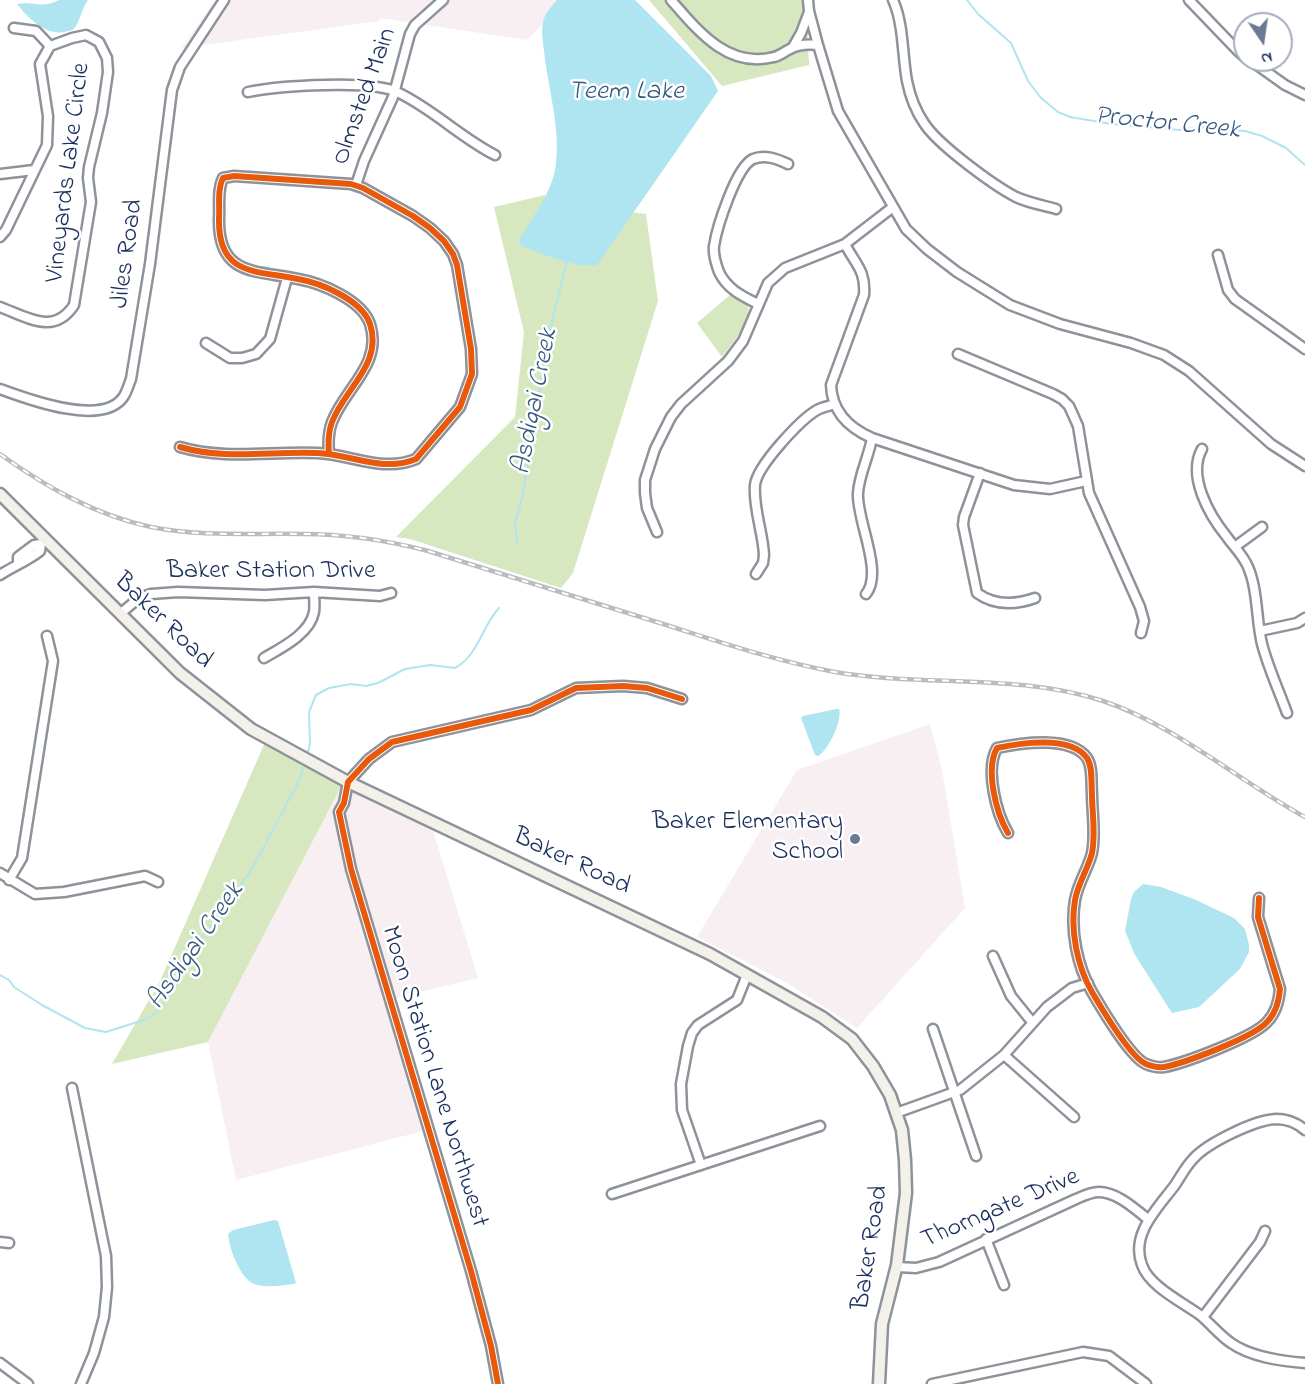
<!DOCTYPE html>
<style>
body{margin:0}
#map{position:relative;width:1305px;height:1384px;overflow:hidden;background:#fff;font-family:"Indie Flower",sans-serif}
canvas{display:block}
.north{position:absolute;left:1233px;top:12px;width:60px;height:60px;box-sizing:border-box;background:#fff;border:2px solid #a4acbf;border-radius:50%;rotate:167deg;font-size:16px;font-weight:700;line-height:24px;text-align:center;color:#1b2f5e}
.north::after{content:'';display:block;margin:auto;width:21px;height:27px;background:#6b7896;clip-path:polygon(50% 0,100% 100%,50% 72%,0 100%)}
</style>
<div id="map">
<canvas width="1305" height="1384"></canvas>
<div class="north">N</div>
</div>
<script>
const c = document.querySelector('canvas').getContext('2d');
c.lineJoin = 'round';
function fillPath(path, color) { c.fillStyle = color; c.fill(path, 'evenodd'); }
function trace(path, color, width, dash) { c.strokeStyle = color; c.lineWidth = width; c.lineCap = dash ? 'butt' : 'round'; c.setLineDash(dash || []); c.stroke(path); }
function label(font, color, halo, rows, align = 'center') {
  c.font = font + ' "Indie Flower",sans-serif'; c.lineWidth = 5; c.setLineDash([]); c.textBaseline = 'middle'; c.strokeStyle = halo; c.fillStyle = color; for (const [text, x, y, turn = 0] of rows) {
    c.save(); c.translate(x, y); c.rotate((+turn || 0) * Math.PI / 180); c.textAlign = isNaN(turn) ? turn : align; if (halo) c.strokeText(text, 0, 0); c.fillText(text, 0, 0); c.restore();
  }
}
fillPath(new Path2D(`
 M215 0H567L527 40 380 18 379 21 182 48Z
 M930 724 942 770 965 908 857 1028 787 983 697 937 797 770Z
 M344 781 433 830 478 978 392 999 423 1131 236 1180 208 1042Z`), '#f8eff3');
fillPath(new Path2D(`
 M649 0H806L809 65 722 86Z
 M545 195 575 241 606 209 646 214 658 301 573 573 561 588 410 539 396 537 515 417 524 332 494 207Z
 M730 295 748 305C753 320 731 345 722 357L697 323Z
 M267 738 344 781 208 1042 112 1064 160 981Z`), '#d7e7c0');
fillPath(new Path2D(`
 M59 0H88C82 8 81 18 76 26 73 31 68 31 64 32 46 36 27 17 17 4 36 1 41 9 59 0Z
 M557 0H635L711 76 718 91 597 265C573 268 544 254 521 246L519 240C532 218 550 195 555 170 562 131 548 90 544 51 543 42 541 31 543 23 544 14 551 7 557 0Z
 M836 709H839C843 720 828 751 818 756L815 755 801 718 803 716Z
 M1143 884 1161 887 1196 900 1234 918 1245 929 1249 945V952L1240 969 1199 1007 1172 1013 1135 955 1125 931 1131 899 1134 892Z
 M274 1220 278 1221 296 1283 293 1284C280 1286 267 1288 254 1284 240 1278 229 1248 228 1234L233 1230Z`), '#aee5f0');
trace(new Path2D(`
 M967 0 978 14 1011 43 1028 81 1041 98 1058 112 1070 117 1112 124 1181 130 1200 127 1245 131 1262 136 1286 148 1305 165
 M517 544 515 522 522 499 548 337 567 261
 M307 756 310 743 309 712 316 695 329 688 351 684 366 686 378 683 405 669 430 665 455 668C478 656 482 626 499 608
 M0 975 9 980 14 987 42 1005 85 1028 106 1032 147 1019 158 1011 172 993 186 955 218 919 253 867 299 781 305 763`), '#aee5f0', 2);
const minor = new Path2D(`
 M671 0C698 31 728 69 774 57 780 56 785 51 790 49 799 44 808 44 818 45
 M808 0 809 11 818 45 838 111 906 229 927 249 957 272 1010 305 1060 324 1131 343 1164 355 1189 371 1271 444 1305 466
 M893 0C904 25 902 54 907 81 910 96 915 110 924 123 937 144 993 185 1016 197 1029 203 1042 205 1056 209
 M1189 0 1238 51 1245 57
 M14 28 36 31 50 46
 M793 47 801 33 809 12
 M1250 60 1285 85 1305 95
 M248 92C278 86 373 79 399 93 434 110 460 137 495 155
 M0 174 34 170
 M356 185 364 161 393 97 410 34 415 25 443 0
 M0 237 6 230 47 145 48 116 40 64 50 46 72 38 86 35 99 42 107 58 108 72 102 113 89 167 88 178 91 202 74 305C54 336 27 317 0 307
 M845 244C855 264 866 270 864 295L831 385C832 412 849 428 872 438L1014 485 1050 489 1086 481
 M1218 255 1228 290 1235 299 1305 349
 M758 304C742 296 727 289 719 272 716 264 713 254 714 246 717 227 736 167 753 159 765 154 777 159 788 164
 M206 343 230 358H242L256 354 270 339 287 278
 M958 354 1053 394 1062 399 1069 406 1074 417 1078 426 1089 493 1140 607 1144 621 1141 633
 M0 389C27 399 104 428 124 396 127 391 129 384 131 379L150 264 172 90 180 67 224 0
 M180 447C224 460 271 451 317 453 350 454 383 473 416 459L460 407 472 374 471 349 457 265 453 254 444 241 430 228 413 216 363 188 351 184 234 176 223 178C217 190 220 205 219 219 218 277 257 270 298 279 321 283 362 300 370 324 383 364 345 388 332 422 328 433 328 443 329 454
 M1202 449C1187 476 1209 515 1227 537 1234 547 1243 555 1248 567 1258 590 1256 619 1262 644 1268 667 1279 691 1287 713
 M980 473 964 517 963 525 977 593C995 606 1015 605 1035 598
 M657 532 647 508 645 493V480L655 449 671 417 681 404 728 361 743 341 768 283 785 268 845 244 893 207
 M1236 546 1262 527
 M18 564V557L34 545 41 544
 M756 574 763 563 764 555C763 532 753 508 755 485 757 466 800 420 817 410 822 407 829 406 835 404
 M0 575C14 566 27 561 40 551L41 544 45 540
 M866 594C884 572 856 519 858 493 859 475 869 456 872 438
 M121 613 139 598 151 594 178 592 265 595 314 592 380 596 391 593
 M1260 631 1297 623 1305 618
 M264 658C281 648 310 634 314 612 315 606 314 599 314 592
 M1008 833C996 813 985 769 997 748 1020 743 1071 735 1087 758 1093 767 1091 783 1092 794 1092 813 1096 833 1092 853 1088 869 1078 883 1075 900 1070 930 1077 966 1092 992 1102 1009 1130 1057 1146 1064 1151 1066 1158 1068 1164 1067 1185 1063 1254 1037 1267 1022 1276 1013 1279 1001 1280 989L1258 917 1259 898
 M0 873 35 894 64 892 145 876 158 882
 M9 880 22 858 53 661 47 636
 M993 956 1011 996 1032 1022
 M933 1029 976 1156
 M1004 1055 1074 1117
 M72 1088 106 1256 107 1287 104 1317 94 1353 81 1384
 M896 1113 960 1090 1004 1055 1047 1007 1072 988 1088 983
 M1305 1130C1297 1123 1286 1119 1276 1119 1254 1120 1208 1143 1194 1158 1186 1166 1181 1176 1175 1185 1158 1208 1130 1234 1142 1265 1149 1286 1182 1302 1200 1315 1211 1324 1219 1335 1231 1343 1251 1357 1280 1361 1305 1363
 M701 1165 682 1110 681 1084 688 1046 692 1033 698 1025 737 1000 747 975
 M612 1194 820 1126
 M986 1239 1004 1285
 M0 1242 9 1243
 M897 1267 916 1268 939 1262 1076 1199C1083 1196 1091 1192 1099 1192 1117 1192 1135 1209 1149 1220
 M1203 1317 1260 1242 1265 1231
 M0 1363 28 1384
 M498 1384 491 1346 471 1271 351 869 339 812 344 803 348 782 369 759 392 742 531 710 576 688 623 686 647 688 682 699
 M932 1384 1083 1352 1109 1356 1146 1384`);
const major = new Path2D(`
 M0 494 180 673 251 729 348 782 710 954 822 1017 852 1039 873 1066 890 1095 902 1130 905 1160 906 1193 897 1265 882 1324 879 1384`);
trace(minor, '#8e929a', 13);
trace(major, '#8e929a', 15);
trace(minor, '#fff', 8);
trace(major, '#f4f1eb', 10);
const rail = new Path2D(`
 M0 454C46 487 95 515 151 527 201 537 252 533 302 534 345 534 386 540 428 551 505 575 582 599 660 623 717 641 775 661 835 672 924 687 1016 673 1103 701 1175 725 1239 781 1305 817`);
trace(rail, '#b9bcc1', 4.5);
trace(rail, '#fff', 2, [7]);
trace(new Path2D(`
 M180 447C224 460 271 451 317 453 350 454 383 473 416 459L460 407 472 374 471 349 457 265 453 254 444 241 430 228 413 216 363 188 351 184 234 176 223 178C217 190 220 205 219 219 218 277 257 270 298 279 321 283 362 300 370 324 383 364 345 388 332 422 328 433 328 443 329 454
 M1008 833C996 813 985 769 997 748 1020 743 1071 735 1087 758 1093 767 1091 783 1092 794 1092 813 1096 833 1092 853 1088 869 1078 883 1075 900 1070 930 1077 966 1092 992 1102 1009 1130 1057 1146 1064 1151 1066 1158 1068 1164 1067 1185 1063 1254 1037 1267 1022 1276 1013 1279 1001 1280 989L1258 917 1259 898
 M498 1384 491 1346 471 1271 351 869 339 812 344 803 348 782 369 759 392 742 531 710 576 688 623 686 647 688 682 699`), '#e8590c', 6);
for (const [x, y, r, color] of [
 [855,839,6,"#6b7896"]
]) { const dot = new Path2D(); dot.arc(x, y, r, 0, 2 * Math.PI); c.fillStyle = color; c.fill(dot); trace(dot, '#fff', 2); }
label('26px', '#1b2f5e', '#fff', [
 ["Olmsted Main",366,97,-70],
 ["Vineyards Lake Circle",70,173,-83],
 ["Jiles Road",129,254,-82],
 ["Baker Station Drive",271,573],
 ["Baker Road",162,622,44],
 ["Baker Road",571,863,25],
 ["Moon Station Lane Northwest",433,1077,73],
 ["Thorngate Drive",1001,1210,-23],
 ["Baker Road",872,1248,-81]
]);
label('26px', '#1b2f5e', '#fff', [
 ["Baker Elementary",843,824],
 ["School",843,854]
], 'right');
label('italic 27px', '#375a81', '#fff', [
 ["Teem Lake",626,94],
 ["Proctor Creek",1167,125,6],
 ["Asdigai Creek",537,402,-79],
 ["Asdigai Creek",197,947,-55]
]);
</script>
